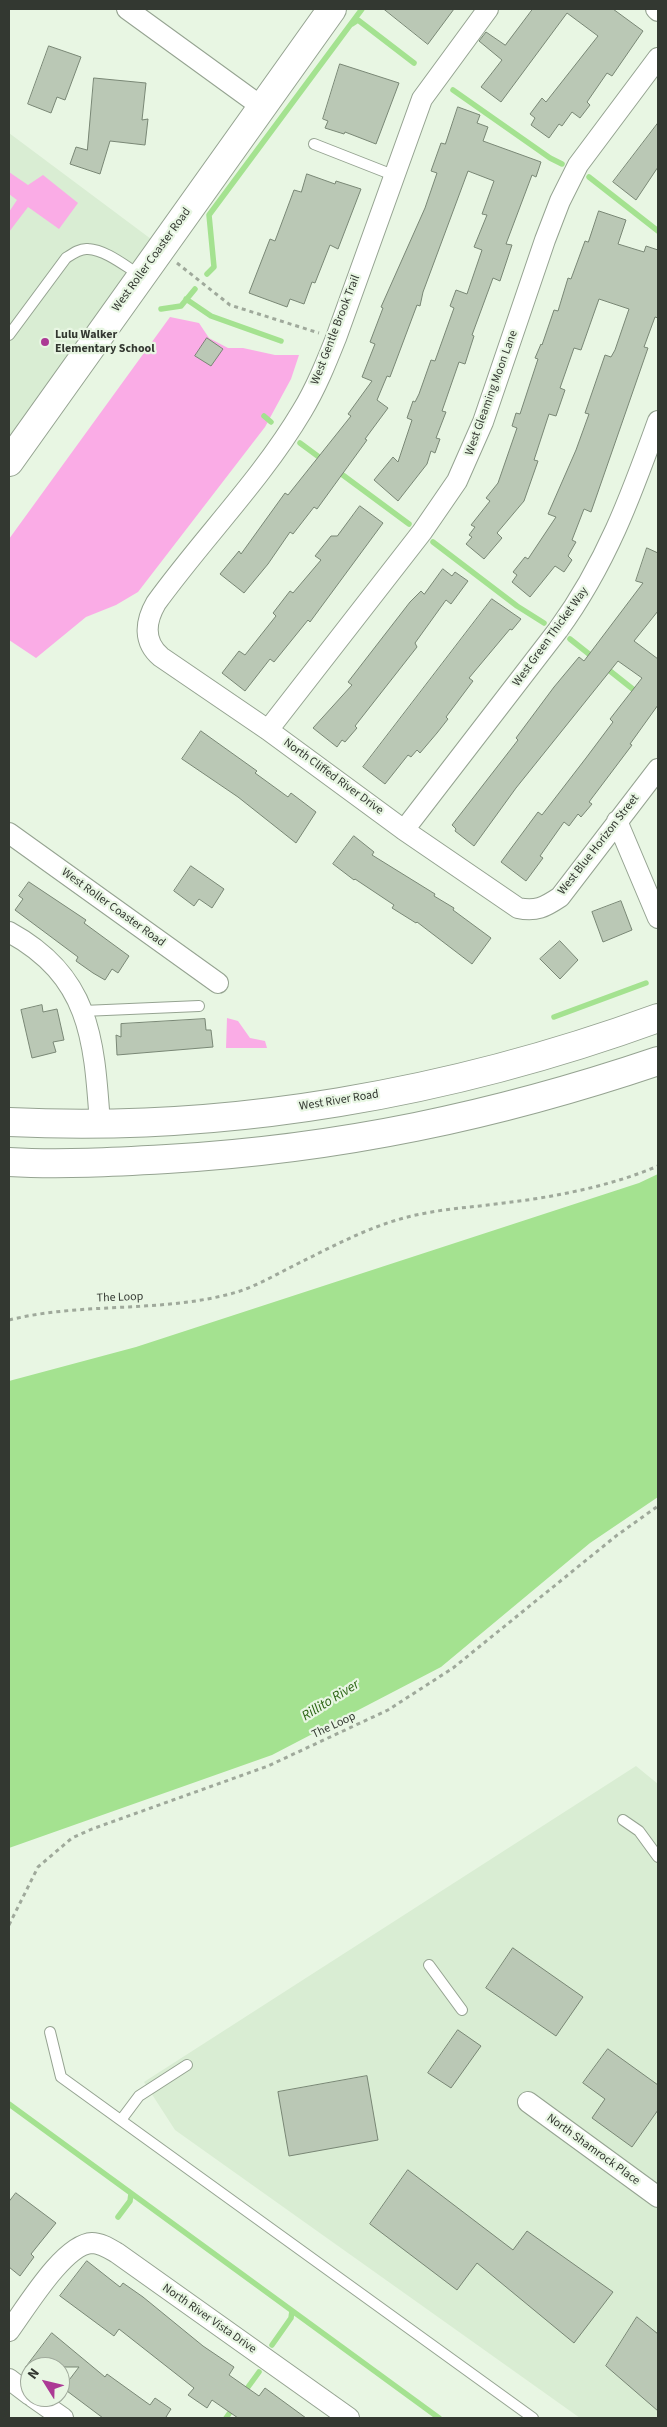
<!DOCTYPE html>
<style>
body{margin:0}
#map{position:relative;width:667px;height:2427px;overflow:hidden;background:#e8f6e3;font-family:"Source Sans 3",sans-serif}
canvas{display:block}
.frame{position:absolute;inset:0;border:10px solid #333831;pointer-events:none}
.north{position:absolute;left:20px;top:2357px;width:50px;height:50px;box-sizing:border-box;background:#e8f6e3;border:1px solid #a0aa9c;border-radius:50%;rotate:306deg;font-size:14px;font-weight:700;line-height:20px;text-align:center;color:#333831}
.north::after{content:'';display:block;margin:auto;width:18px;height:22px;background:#ac3a95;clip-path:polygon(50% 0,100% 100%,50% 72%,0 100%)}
</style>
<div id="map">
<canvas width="667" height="2427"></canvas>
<div class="frame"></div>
<div class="north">N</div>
</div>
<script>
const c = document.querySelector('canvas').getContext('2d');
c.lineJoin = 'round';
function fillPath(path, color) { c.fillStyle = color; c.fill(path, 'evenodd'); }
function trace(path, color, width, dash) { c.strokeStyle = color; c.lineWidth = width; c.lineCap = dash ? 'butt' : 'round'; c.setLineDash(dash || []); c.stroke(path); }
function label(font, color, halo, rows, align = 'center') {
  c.font = font + ' "Source Sans 3",sans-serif'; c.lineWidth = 4.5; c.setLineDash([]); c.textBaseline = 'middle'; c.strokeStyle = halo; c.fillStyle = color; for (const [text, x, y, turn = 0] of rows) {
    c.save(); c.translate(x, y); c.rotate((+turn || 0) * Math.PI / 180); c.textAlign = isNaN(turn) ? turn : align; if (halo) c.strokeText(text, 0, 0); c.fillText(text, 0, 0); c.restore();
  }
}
fillPath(new Path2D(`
 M9 133 155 242 9 443Z
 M636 1766 658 1784V2418H580L175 2130 144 2082Z`), '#d9edd3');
fillPath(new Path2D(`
 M9 172 28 185 43 175 78 203 59 229 28 207 9 232V212L17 200 9 194Z
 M170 317 199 323 209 338 228 348H243L275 355H299L291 379 265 427 138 592 116 605 86 617 36 658 9 640V539Z
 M227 1018 238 1021 250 1038 265 1041 267 1048H226Z`), '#faace6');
fillPath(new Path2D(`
 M658 1174V1497L590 1543 441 1667 272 1755 9 1848V1381L136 1347 639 1183Z`), '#a4e290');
trace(new Path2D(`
 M352 24 358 20 414 63
 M453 90 550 158 562 164
 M589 177 658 231
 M207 274 214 267 209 215 362 9
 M186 299 211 316 281 341
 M161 309 181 306 195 289
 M264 416 271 422
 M300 443 323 460
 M336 470 409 524
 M433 542 517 606 544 623
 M570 639 594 658
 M605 667 639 694
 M554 1017 646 983
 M9 2104 439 2418
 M118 2217 130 2201 131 2194
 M272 2345 291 2318 292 2311
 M243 2394 259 2372
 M226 2418 233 2408`), '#a4e290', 5.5);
const building = new Path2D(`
 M384 9H454L428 44Z
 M533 9H613L643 31 612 76 607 73 587 102 590 105 580 118 572 112 562 126 559 124 549 138 531 125 535 118 530 114 542 98 546 102 598 36 567 13 501 102 481 87 502 60 479 41 486 32 505 45Z
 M49 46 81 57 65 100 57 97 51 113 28 104Z
 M340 64 399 83 376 144 345 132 344 134 325 128 328 121 323 119Z
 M94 78 146 83 142 120 148 119 145 145 110 141 100 174 70 164 76 147 87 150Z
 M458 107 480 115 477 123 488 127 483 141 541 162 536 177 532 175 506 244 512 245 500 281 493 278 472 335 474 336 465 364 459 362 442 411 446 412 436 438 440 439 435 453 431 451 427 464 398 501 374 480 393 457 398 462 412 420 407 418 413 401 415 402 419 394 431 360 435 361 454 308 450 306 456 290 467 294 482 250 474 247 487 215 482 214 494 181 468 171 423 292 420 306 417 305 390 377 387 376 377 400 388 408 365 439 367 440 317 509 314 507 293 534 290 532 268 564 244 593 220 574 239 551 241 554 285 493 288 495 351 416 348 414 372 381 362 377 375 344 370 342 383 308 381 307 425 208 437 173 431 171 441 143 445 144Z
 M658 123V167L636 200 613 182Z
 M307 174 335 184 336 181 361 189 338 249 330 245 315 283 312 282 304 304 290 299 287 307 249 293 270 239 275 241 294 190 301 192Z
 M599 211 626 220 618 244 644 252 646 246 658 250V318L655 317 644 347 648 348 591 512 584 509 572 540 576 542 568 556 572 560 564 572 555 566 530 597 512 582 517 575 513 572 525 557 528 559 556 517 548 514 576 450 589 414 585 413 605 355 611 357 615 350 629 309 599 299 581 350 574 348 560 388 565 390 556 416 549 414 534 460 538 461 524 501 497 533 502 538 484 559 466 544 472 537 469 535 475 527 471 525 490 501 486 498 498 483 517 428 512 426 516 413 520 414 538 359 535 358 541 344 542 345 554 310 558 311 568 278 571 279 585 241 588 242Z
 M207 338 223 349 211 366 195 356Z
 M360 506 383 523 310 622 308 620 274 662 270 659 245 691 222 673 239 651 245 655 276 616 273 613 290 591 293 593 321 560 315 556 331 536H337Z
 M647 548 658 553V611L634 641 658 659V705L630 744 632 745 589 802 592 804 581 817 578 814 569 826 564 822 540 856 543 858 526 881 501 862 538 812 542 815 586 758 613 722 610 719 642 678 618 661 516 788 474 846 455 831 456 829 452 825 518 740 516 738 554 687 579 657 584 661 643 583 636 581Z
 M443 569 452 576 455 572 468 581 451 604 446 600 415 643 417 647 355 726 357 728 345 742 342 740 337 747 313 728 352 685 348 682 410 602 421 591 424 594Z
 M492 599 521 619 512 630 510 629 469 678 473 681 446 717 448 719 437 733 420 753 417 750 411 757 408 755 385 784 363 767Z
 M201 731 257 771 255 773 288 797 291 793 316 812 296 843 238 797 182 759Z
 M354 836 374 852 372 855 435 894 434 896 454 908 453 910 491 938 472 964 417 922 416 923 392 908 394 905 355 879 354 880 333 864Z
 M191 866 224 889 212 908 199 899 194 906 174 891Z
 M29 882 86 920 84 923 129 956 118 973 112 969 105 980 93 973 76 961 78 957 15 910 23 899 19 896Z
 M621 901 632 930 603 942 592 912Z
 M560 941 578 960 560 979 540 959Z
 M42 1005 43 1012 57 1009 64 1040 53 1042 56 1052 32 1058 21 1010Z
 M205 1019 206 1030H211L213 1047 117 1055 116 1035 121 1037V1024Z
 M513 1948 583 1997 556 2036 486 1988Z
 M458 2030 481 2046 451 2088 428 2073Z
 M608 2049 658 2085V2110L632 2147 592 2118 605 2099 583 2083Z
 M367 2076 378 2140 289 2156 278 2092Z
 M408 2170 513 2250 527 2231 613 2292 574 2343 477 2263 457 2290 370 2224Z
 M16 2193 56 2223 31 2254 34 2257 20 2276 9 2267V2202Z
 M87 2261 120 2287 123 2283 143 2297 203 2346 234 2367 229 2375 259 2396 265 2388 306 2418H238L212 2400 207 2408 188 2395 194 2388 119 2329 114 2336 60 2296Z
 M637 2317 658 2334V2411L606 2366Z
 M52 2333 105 2377 107 2374 150 2405 155 2398 171 2409 166 2417 168 2418H103L63 2388 79 2367H26Z`);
fillPath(building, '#bac8b5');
trace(building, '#798775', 1);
const lane = new Path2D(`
 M314 144 393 175
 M9 335 66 258C72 254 80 248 88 249 106 250 125 266 140 275
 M83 1011 199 1006
 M623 1820 639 1831 658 1857
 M429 1965 462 2010
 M50 2032 61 2077 533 2418
 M121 2120 139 2096 187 2065`);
const street = new Path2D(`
 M127 9 262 107
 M488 9 422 99 336 338C326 363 316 388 302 411 261 480 203 538 156 603 145 622 143 642 161 657L268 730 404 830 518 908C536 912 545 907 560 897L658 769
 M656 9 658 11
 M268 730 422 532 457 481 483 422 545 240 560 201 578 165 658 58
 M617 821 658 918
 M404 830 558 630C606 564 631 496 658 421
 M9 833 218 983
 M9 932C91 977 94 1040 100 1124
 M528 2102 658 2197
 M9 2331C26 2308 64 2244 92 2243 101 2243 110 2249 117 2253L349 2418
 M9 2379 30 2395
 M33 2397 63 2418`);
const secondary = new Path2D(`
 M9 462 332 9`);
const primary = new Path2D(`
 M9 1122C229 1133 452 1093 658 1018
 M9 1162C61 1165 115 1162 167 1159 339 1149 495 1116 658 1061`);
trace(lane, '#95a391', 12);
trace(street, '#95a391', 22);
trace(secondary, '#95a391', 30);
trace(primary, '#95a391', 30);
trace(new Path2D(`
 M177 263 230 305 319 333
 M9 1320C82 1302 157 1313 230 1294 250 1289 270 1278 289 1268 332 1247 374 1223 421 1214 449 1208 476 1207 504 1203 555 1197 611 1186 658 1166
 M9 1925 38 1867 72 1838 92 1829 268 1766 388 1710 453 1668 616 1536 658 1506`), '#9fa99b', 3, [4, 4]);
trace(lane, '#fff', 10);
trace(street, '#fff', 20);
trace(secondary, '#fff', 28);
trace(primary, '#fff', 28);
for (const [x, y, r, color] of [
 [45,342,5,"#ac3a95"]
]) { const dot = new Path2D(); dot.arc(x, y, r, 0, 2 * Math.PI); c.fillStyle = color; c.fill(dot); trace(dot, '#e8f6e3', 2); }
label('12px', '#333831', '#e8f6e3', [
 ["West Roller Coaster Road",152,260,-54],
 ["West Gentle Brook Trail",336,330,-69],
 ["West Gleaming Moon Lane",492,393,-70],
 ["West Green Thicket Way",551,637,-54],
 ["North Cliffed River Drive",333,777,36],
 ["West Blue Horizon Street",599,845,-52],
 ["West Roller Coaster Road",113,908,36],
 ["West River Road",339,1101,-9],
 ["The Loop",120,1298,-2],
 ["The Loop",334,1726,-25],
 ["North Shamrock Place",593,2150,36],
 ["North River Vista Drive",209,2319,35]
]);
label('bold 12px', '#333831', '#e8f6e3', [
 ["Lulu Walker",55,335],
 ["Elementary School",55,349]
], 'left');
label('italic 14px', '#2a6312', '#e8f6e3', [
 ["Rillito River",331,1701,-32]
]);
</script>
